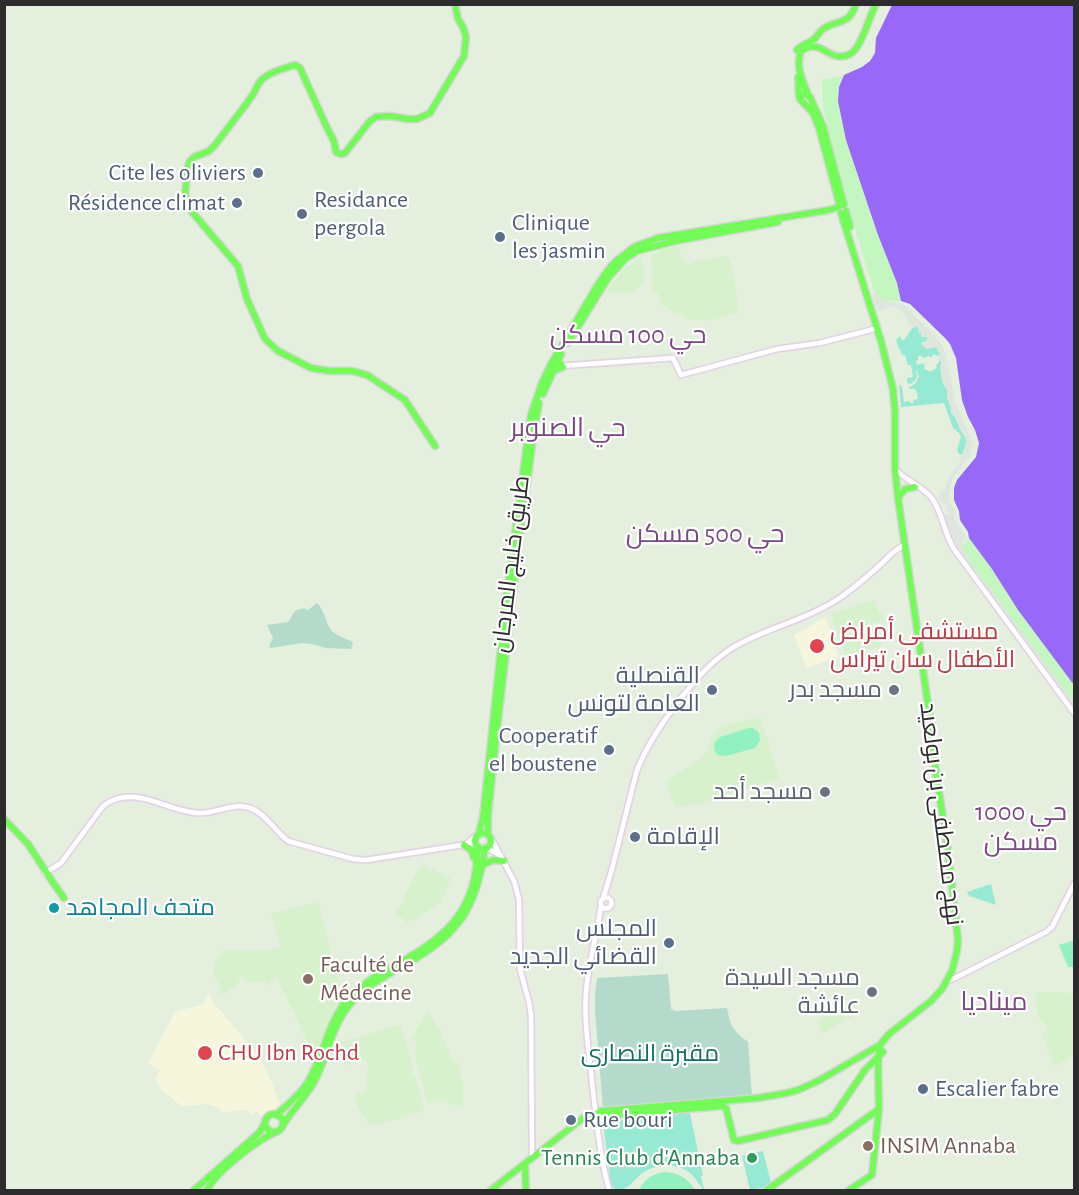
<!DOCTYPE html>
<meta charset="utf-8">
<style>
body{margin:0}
#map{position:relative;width:1079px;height:1195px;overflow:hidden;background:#e4efde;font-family:"Alegreya Sans",sans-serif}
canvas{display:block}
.frame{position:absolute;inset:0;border:6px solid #2c2c2c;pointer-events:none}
</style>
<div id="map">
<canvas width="1079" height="1195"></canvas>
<div class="frame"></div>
</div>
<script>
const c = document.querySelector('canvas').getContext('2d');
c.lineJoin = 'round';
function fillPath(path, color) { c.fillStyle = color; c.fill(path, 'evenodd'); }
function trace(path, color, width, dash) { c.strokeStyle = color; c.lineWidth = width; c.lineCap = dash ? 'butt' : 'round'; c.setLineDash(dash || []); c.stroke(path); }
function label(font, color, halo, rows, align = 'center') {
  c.font = font + ' "Alegreya Sans",Cairo,sans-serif'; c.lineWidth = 4.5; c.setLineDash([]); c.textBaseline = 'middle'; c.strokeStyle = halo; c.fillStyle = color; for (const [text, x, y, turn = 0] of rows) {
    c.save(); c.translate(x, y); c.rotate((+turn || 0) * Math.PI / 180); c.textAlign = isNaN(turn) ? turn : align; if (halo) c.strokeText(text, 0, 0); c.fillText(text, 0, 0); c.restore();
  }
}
fillPath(new Path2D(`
 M677 245 684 260 689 265 693 262 727 256 732 266 739 312 708 321 688 319 662 305 658 293H653L651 256 666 247Z
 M641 256 645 269 644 281 632 293 606 292 623 270Z
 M874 600 879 614 882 613 884 620 838 634 831 614Z
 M877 626 883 645 846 657 840 637Z
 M760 716 779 778 699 804 695 803 678 808 675 807 666 783 676 774 699 761 706 752 712 738 720 728Z
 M425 865 451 878 442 900 443 902 440 905 438 904 407 923 405 922 406 920 394 914 401 906 405 897 404 896 420 867Z
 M318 902 343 997 341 1000 343 1002 327 1026 314 1055 276 976 268 986 266 981 250 982 241 977 236 987 219 995 218 991 221 986 213 975 215 962 222 951 264 949 266 952 281 946 271 914Z
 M1036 992 1074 993V1057L1073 1056 1055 1066 1041 1034 1048 1030 1037 1014Z
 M848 1003 855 1015 823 1033 818 1021Z
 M427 1010 441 1032 453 1063 458 1062 463 1085 462 1107H458L442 1100 429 1102 427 1101 415 1055 417 1043 414 1040 410 1042Z
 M400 1025 409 1052 414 1071 412 1072 413 1076H415L424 1108 421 1111 408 1116 374 1125 370 1124 363 1115 356 1102 355 1094 367 1089 366 1076 370 1073 366 1059 345 1065 342 1048H339L338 1043Z`), '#d6f1cc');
fillPath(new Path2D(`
 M826 617 839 657 806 668 794 635Z
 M209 992 213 1002 261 1059 271 1081 280 1104 263 1118 256 1111 253 1114 248 1111 240 1110 222 1113 220 1108 207 1104 181 1106 162 1090 155 1079 160 1070 148 1063 174 1014 178 1011 201 1005 204 1003Z`), '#f5f6db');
fillPath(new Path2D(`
 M917 326 919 329 918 332 921 333V337L926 336 928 338V340L923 345 925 348 936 346 940 353 938 356 933 354 932 357H930V356L923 358 922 356H918V360L916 361 917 365 924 363 925 370H928L929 372 937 368 936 365 939 362V360L941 361C941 369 940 383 947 389V397L951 407V413C956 417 957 421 960 429 962 433 965 436 967 441L962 455 959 454 957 450 961 437 959 433 953 428 944 403 901 407 899 384 902 387 904 402 910 401V403H913V400L918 399 917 392 914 388 911 389 908 388 915 384 919 377 916 369 917 378 911 384 907 383V378L913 377 911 365H908L905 355H902L900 349H899L896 340 900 336 902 340H904L913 327 915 328Z
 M991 884 996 905 969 896 967 892Z
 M690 1113 703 1176H701L704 1190C699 1185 695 1177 689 1172 674 1162 653 1164 640 1175 632 1182 628 1190 617 1190L611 1186 603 1122Z
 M763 1151 771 1183 767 1187 750 1190 742 1156Z`), '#96e9d2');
fillPath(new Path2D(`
 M842 76 839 87 838 101 846 140 878 235 897 283 901 301H890L882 299V298L875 294 847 203 823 107 822 80Z
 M969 538 992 569 1018 610 1074 685V703L970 563 961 546V544L962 543 964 545Z`), '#c4f6bf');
fillPath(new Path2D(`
 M317 603C325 611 325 621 331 630 336 636 347 639 353 642L351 649 326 648 312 644 302 643 271 648 269 646 273 638 267 625 288 622 295 611 304 608 308 610Z
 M668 974 671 1009 675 1011 727 1008C731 1028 732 1029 748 1042L752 1097 603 1108 595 1011V993L597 978Z`), '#b3daca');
fillPath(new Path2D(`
 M749 728H753L759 733 760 740 755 748 726 756 718 755 715 752 714 744 716 741 720 737Z
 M1072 941 1074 944V967H1068L1059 945Z
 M662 1172C677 1172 687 1177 695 1190H639C644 1180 651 1175 662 1172Z`), '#91f1c0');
fillPath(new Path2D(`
 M875 294 883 299 905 306 937 338 942 345 946 356 955 402 973 444 970 456 954 476 949 490V500L955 512 954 518 965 535V539L962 544H961V546L970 563 988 587H991V590L1074 703V710L961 557 950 535 943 516 949 514 946 505 939 499 940 491H945L948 479 959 463 967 441 964 433 961 431 957 417 951 413V407L947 397V389L943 384 940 368 942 362 939 360 938 356 940 353 938 351 937 347 926 349 924 346H922L921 343 927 340V337H921V333L918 332 919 329 917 326 914 328 908 325 906 316 894 306H892L878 312 872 295Z`), '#dfe6dd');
fillPath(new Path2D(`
 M892 5H1074V685L1018 610 992 569 969 538 968 532 960 520 959 511 954 500V488L957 480 976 457 979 443 975 430 968 417 962 400 956 358 950 344 946 339 910 304 901 301 897 283 878 235 846 140 838 101 839 87 844 75 862 67 870 61 875 53 876 38Z`), '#9869f8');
const minor = new Path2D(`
 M561 366 673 358 681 375 777 349 820 343 878 328
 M895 469C906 481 926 488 933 500 943 514 944 534 954 549L1074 713
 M491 838 514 881 519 899 520 969 529 1002 531 1015 532 1158
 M466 844 477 835
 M487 848 501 856
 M45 873 61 863 103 806C133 782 169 813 200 813 217 813 234 802 250 808 265 813 275 831 288 841L353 859 366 860 475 843
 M600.5 903a5.5 5.5 0 1 1 11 0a5.5 5.5 0 1 1-11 0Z
 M603 899 612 869 637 770C648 743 663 722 680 699 699 676 717 654 745 641 777 625 810 618 841 597 855 587 868 576 880 565 888 558 895 548 905 545
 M601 906C597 935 588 964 586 993 584 1019 588 1046 591 1071 595 1111 599 1152 609 1190
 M948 980 953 979 1046 932 1052 927 1074 884`);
const major = new Path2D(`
 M797 50C802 44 808 44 813 40 817 37 819 32 823 29 838 19 849 26 856 4
 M798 77C800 85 797 92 800 99
 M809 97C803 82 795 66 801 51 822 36 829 65 850 54 861 49 869 17 876 4
 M840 206 819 128 813 113 800 99 802 94H805L810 97 823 126 844 205
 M846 211 850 227
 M841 213 881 341 893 389 895 412V469L898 498 930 718 931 739 948 851 958 940 957 951 952 971 942 989 931 1001 889 1034 880 1045 878 1062 879 1109 872 1175 849 1190
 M568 343 608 278 625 259 637 251 675 241 778 222
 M553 371 563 367 558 361
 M543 394 561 354
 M435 446 405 400 367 375 352 371H329L311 368 278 351 265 339 247 299 238 266 192 212 185 195 188 166 190 161 194 157 209 151 215 145C227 129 240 113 252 96 257 89 257 82 265 77 273 71 285 68 295 65L300 68 328 130 334 141 336 152 341 154 345 153 370 121 376 117 390 116 408 119H417L430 113 464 56 466 37 463 27 458 19 455 4
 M898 498 905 489 915 487
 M4 819 28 844 54 884 64 898
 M475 841a8 8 0 1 1 16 0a8 8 0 1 1-16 0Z
 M479 833 483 818 506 601 531 415 542 383 551 364 597 286 608 270 616 261 634 247 658 238 829 210 839 207
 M488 834V815L496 737 519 541 534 431 539 403
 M464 845 471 850 474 858
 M483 865 493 860 504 861
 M596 1114 604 1116 722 1106 726 1108 734 1140 738 1141 828 1120 835 1114 865 1070 883 1052
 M265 1123a9 9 0 1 1 18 0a9 9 0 1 1-18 0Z
 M276 1115C287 1105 300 1095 308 1082 323 1057 327 1027 344 1004 358 985 379 974 399 963 449 936 479 906 477 846
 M282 1127C291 1111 305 1098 314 1082 328 1056 331 1026 351 1003 365 986 384 977 403 966 458 935 476 911 485 848
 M525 1164 526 1190
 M194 1190 201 1184 260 1132 265 1123
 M207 1190C216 1172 256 1141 276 1132
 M491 1190 587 1115 596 1114 601 1111 758 1098 787 1093 798 1090 818 1081 880 1045
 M767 1190 879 1109`);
trace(minor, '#e3d3e6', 8);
trace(major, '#d5d5d5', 9);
trace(minor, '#fff', 4.5);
trace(major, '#72fc56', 6);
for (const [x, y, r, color] of [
 [258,173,6,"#5c6f8a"],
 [237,203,6,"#5c6f8a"],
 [302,214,6,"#5c6f8a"],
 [500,237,6,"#5c6f8a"],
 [817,646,8,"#e0444e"],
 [712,690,6,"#5c6f8a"],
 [894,690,6,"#6b7280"],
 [609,750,6,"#5c6f8a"],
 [825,792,6,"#6b7280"],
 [635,837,6,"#5c6f8a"],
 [54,908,6,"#0f9aa8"],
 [669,943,6,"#5c6f8a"],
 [308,979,6,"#8d6e63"],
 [872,992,6,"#6b7280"],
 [205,1053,8,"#e0444e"],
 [923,1089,6,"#5c6f8a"],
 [571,1120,6,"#5c6f8a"],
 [868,1146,6,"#8d6e63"],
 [752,1158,6,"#2e9e5b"]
]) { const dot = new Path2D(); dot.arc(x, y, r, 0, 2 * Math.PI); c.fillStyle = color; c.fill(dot); trace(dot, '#fff', 2); }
label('24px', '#4e5e75', '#fff', [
 ["Cite les oliviers",246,173],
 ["Residance",314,200,"left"],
 ["pergola",314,228,"left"],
 ["Résidence climat",225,203],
 ["Clinique",512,223,"left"],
 ["les jasmin",512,251,"left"],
 ["القنصلية",700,676],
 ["العامة لتونس",700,704],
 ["Cooperatif",597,736],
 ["el boustene",597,764],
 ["الإقامة",647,837,"left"],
 ["المجلس",657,929],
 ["القضائي الجديد",657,957],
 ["Escalier fabre",935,1089,"left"],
 ["Rue bouri",583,1120,"left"]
], 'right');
label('24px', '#2c2c2c', '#fff', [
 ["طريق خليج المرجان",511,564,-83],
 ["نهج مصطفى بن بولعيد",941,814,83]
]);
label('24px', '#be3a42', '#fff', [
 ["مستشفى أمراض",830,632],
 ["الأطفال سان تيراس",830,660],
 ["CHU Ibn Rochd",218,1053]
], 'left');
label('24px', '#5b616d', '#fff', [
 ["مسجد بدر",882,690],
 ["مسجد أحد",813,792],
 ["مسجد السيدة",860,978],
 ["عائشة",860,1006]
], 'right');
label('24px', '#0d838f', '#fff', [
 ["متحف المجاهد",66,908]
], 'left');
label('24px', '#785e54', '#fff', [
 ["Faculté de",320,965],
 ["Médecine",320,993],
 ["INSIM Annaba",880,1146]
], 'left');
label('24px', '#157063', '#fff', [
 ["مقبرة النصارى",650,1054]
]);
label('24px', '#27864d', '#fff', [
 ["Tennis Club d'Annaba",740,1158]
], 'right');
label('26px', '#7a4881', '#fff', [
 ["حي 100 مسكن",628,335],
 ["حي الصنوبر",568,428],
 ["حي 500 مسكن",705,534],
 ["حي 1000",1021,812],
 ["مسكن",1021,842],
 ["ميناديا",994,1002]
]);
</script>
